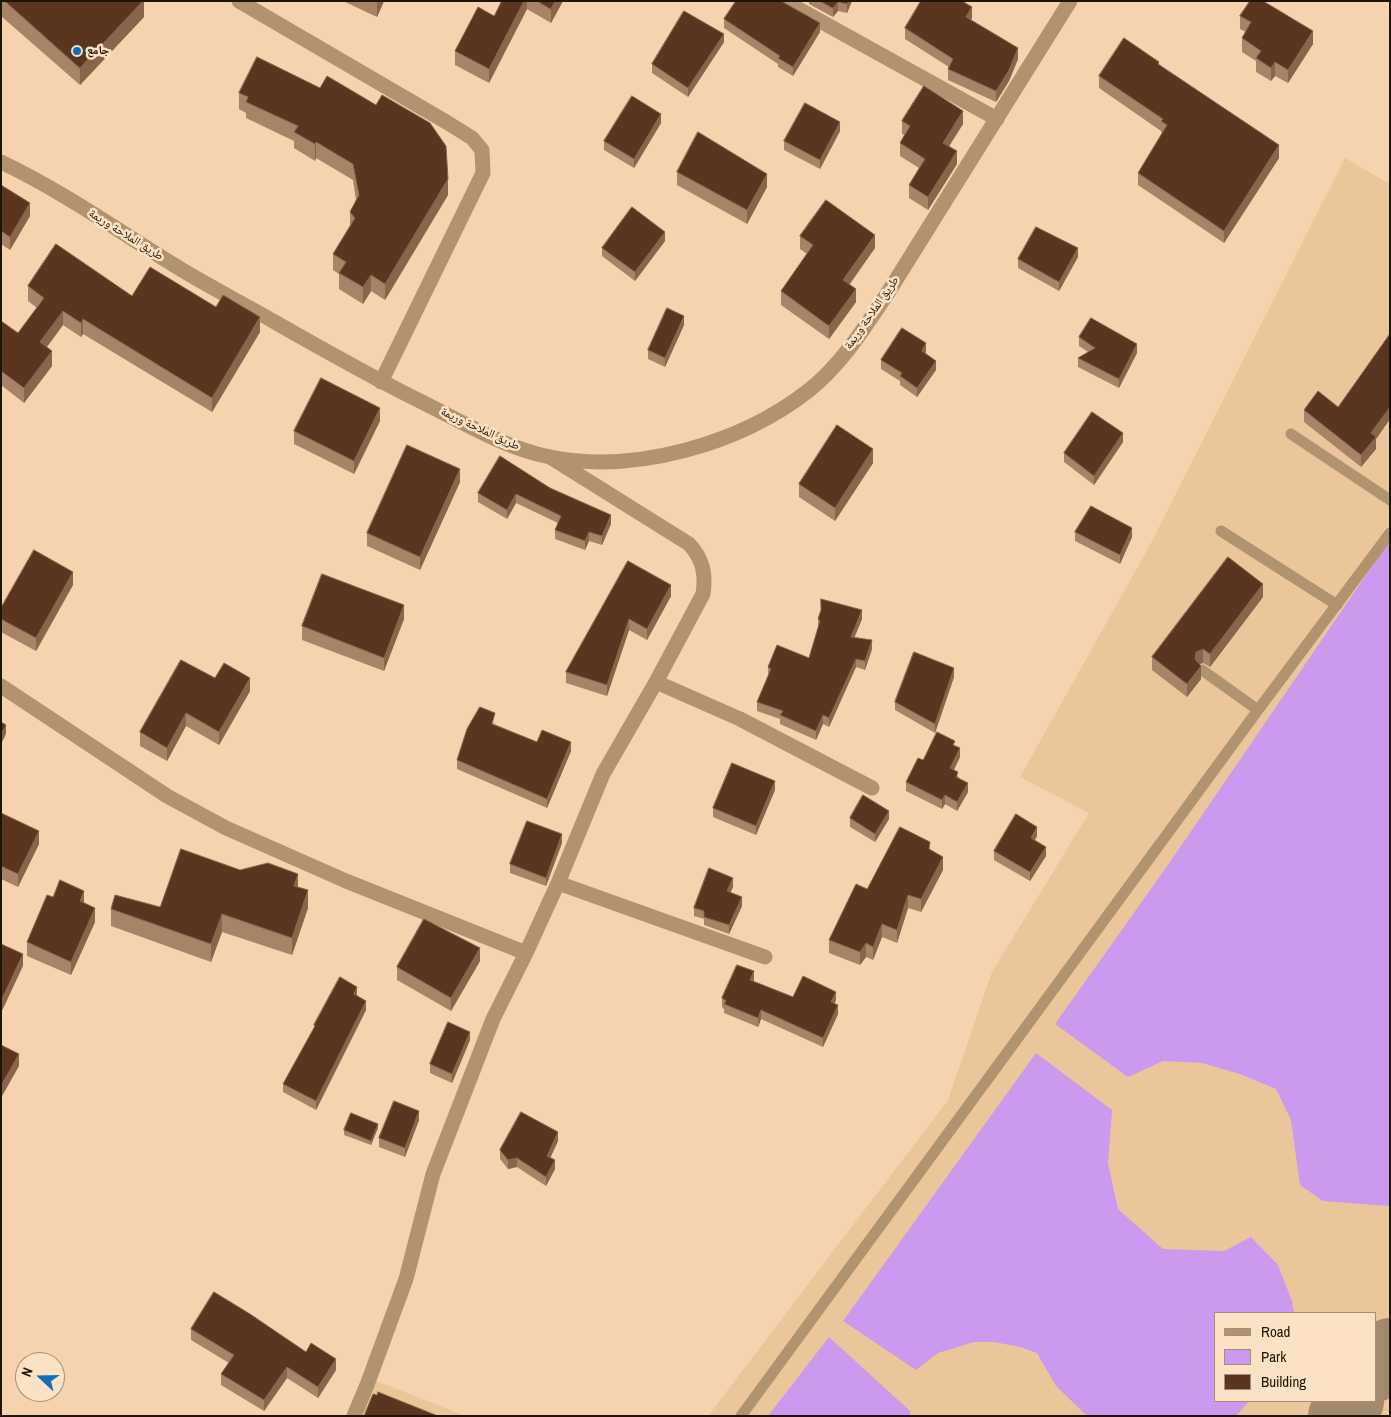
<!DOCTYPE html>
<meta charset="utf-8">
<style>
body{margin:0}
#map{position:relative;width:1391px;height:1417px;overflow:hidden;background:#f4d3ae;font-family:"Archivo Narrow",sans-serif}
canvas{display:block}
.frame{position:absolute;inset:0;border:2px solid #1f1406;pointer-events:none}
.legend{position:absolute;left:1214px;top:1312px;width:162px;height:90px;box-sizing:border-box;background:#fce2c4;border:1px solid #a49078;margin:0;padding:6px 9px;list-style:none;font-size:15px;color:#1f1406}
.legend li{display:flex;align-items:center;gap:10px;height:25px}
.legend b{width:25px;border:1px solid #a49078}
.north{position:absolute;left:15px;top:1352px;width:50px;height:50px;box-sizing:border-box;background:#fce2c4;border:1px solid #a49078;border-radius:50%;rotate:291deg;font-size:14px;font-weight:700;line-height:20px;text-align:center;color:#1f1406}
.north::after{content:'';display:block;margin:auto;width:18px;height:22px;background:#116ebb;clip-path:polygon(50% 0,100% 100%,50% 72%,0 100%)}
</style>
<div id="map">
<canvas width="1391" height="1417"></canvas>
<div class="frame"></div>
<ul class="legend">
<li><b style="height:6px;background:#b19370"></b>Road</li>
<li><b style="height:14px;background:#cb99ee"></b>Park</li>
<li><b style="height:14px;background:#5a3621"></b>Building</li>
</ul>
<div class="north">N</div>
</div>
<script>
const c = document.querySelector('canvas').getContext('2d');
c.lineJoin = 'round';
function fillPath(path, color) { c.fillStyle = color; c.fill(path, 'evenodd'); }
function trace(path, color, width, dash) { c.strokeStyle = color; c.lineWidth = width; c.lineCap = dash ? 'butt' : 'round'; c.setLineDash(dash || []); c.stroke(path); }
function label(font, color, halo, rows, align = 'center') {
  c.font = font + ' "Archivo Narrow","Noto Naskh Arabic",sans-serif'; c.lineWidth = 5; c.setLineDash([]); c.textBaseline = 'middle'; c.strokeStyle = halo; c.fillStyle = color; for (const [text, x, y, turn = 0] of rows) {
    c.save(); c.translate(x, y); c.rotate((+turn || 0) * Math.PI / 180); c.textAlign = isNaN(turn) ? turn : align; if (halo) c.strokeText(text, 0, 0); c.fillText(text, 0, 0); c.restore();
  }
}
fillPath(new Path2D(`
 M1345 158 1390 184V1416H708L948 1100 992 972 1089 813 1020 777 1150 545ZM1215 1313H1375V1401H1215Z
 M369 1378 465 1416H353Z`), '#ecc69b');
fillPath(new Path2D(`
 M1390 540V1206L1323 1201 1300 1185 1291 1120 1276 1089 1240 1074 1202 1063 1163 1061 1128 1077 1055 1024 1170 862Z
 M1036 1053 1112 1110 1108 1163 1118 1209 1163 1249 1224 1251 1251 1237 1278 1265 1292 1301 1294 1313H1215V1401H1249L1236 1416H1087L1056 1386 1037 1353 1020 1347 994 1342H974L938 1353 916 1370 843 1321Z
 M829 1337 910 1411V1416H768Z`), '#cb99ee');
trace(new Path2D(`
 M1375 1370 1390 1350
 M1340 1416 1352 1401`), '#a28a6e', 64);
trace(new Path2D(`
 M1291 434 1390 500
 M1221 531 1337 605
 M1202 670 1258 710
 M741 1416 1258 710 1390 533`), '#b19370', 11);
trace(new Path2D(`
 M239 1 448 123 472 138 482 150 483 173 381 382
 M784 1 997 119
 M656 682 740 719 872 788
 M1 686 167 796 226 828 346 881 526 953
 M558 883 765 957
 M354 1416 367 1385 406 1279 433 1174 493 1019 526 953 558 883 603 774 656 682 703 594C706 574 703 559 689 544L550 457`), '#b19370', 15);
trace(new Path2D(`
 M1 162C62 191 117 230 174 265 206 285 240 302 273 321 322 349 371 377 422 402 464 423 505 448 550 457 635 474 740 444 808 391 842 364 865 327 889 291L1070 1`), '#b19370', 15);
fillPath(new Path2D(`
 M1 1H144V17L80 85 1 16Z
 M343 1H384L377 17Z
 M502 1H563L551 23 527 9 489 83 455 65V51L494 16Z
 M809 1H852L847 13 838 11 833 17 809 4Z
 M1240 16 1313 44 1288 83 1275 76 1271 81 1256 72V61L1242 52V38L1246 32 1240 29Z
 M972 18 971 20 1018 59 1009 81 996 102 948 80V69L949 67 905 39V28Z
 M724 19 820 32 793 76 778 67V64L724 28Z
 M724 42 688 97 652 73V64Z
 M1159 65 1279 158 1224 243 1138 185V173L1162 134 1161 131 1099 88V76Z
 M239 93 448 195 385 300 371 291 363 304 339 289V274L333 270V254L350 226V212L356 200 353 180 316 158 315 161 294 148V141L246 118V113L239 109Z
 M902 121 963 124 949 146 957 164 928 210 909 198V185L919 168 900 156V143L904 135 902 134Z
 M661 123 634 168 604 150V141Z
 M840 131 820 169 784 150V141Z
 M677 172 767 187 747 224 677 185Z
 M1 185 30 216 10 250 1 244Z
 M800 236 875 248 850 284 856 302 829 339 781 305V291L807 254 800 249Z
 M665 241 635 281 602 256V248Z
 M1078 257 1059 291 1018 268V259Z
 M28 286 132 296 216 307 260 332 212 412 83 334 81 337 63 325 47 347 52 366 24 403 1 385V321L18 333 37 308 28 301Z
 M684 325 665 367 648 359V350Z
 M1390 334V419L1376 439V449L1361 467 1304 422V410L1338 407Z
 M1079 337 1137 353 1119 388 1078 367V358L1088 352 1079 346Z
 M926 352 925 354 936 370 917 397 900 385V381L881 369V360Z
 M380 421 354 474 294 444V431Z
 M1123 442 1094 485 1064 462V453Z
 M873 463 835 521 799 497V484Z
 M460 482 420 570 367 546V533Z
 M550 488 611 524 602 545 589 541 585 550 555 539V530L558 523 516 503 507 519 478 502V493Z
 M1075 532 1132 537 1120 564 1075 541Z
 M628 561 671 596 647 640 629 630 607 696 566 683V672Z
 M73 585 36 651 1 632V608Z
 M1263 597 1210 667 1203 663 1200 664 1201 679 1187 697 1152 670V657Z
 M404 619 384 671 302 640V626Z
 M818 619H862L854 637 872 649 865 670 856 667 829 727 823 724 816 740 780 724V719L757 711V702L768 676V667L809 658 818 628Z
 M954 677 935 733 895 710V702Z
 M215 678 250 691 219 745 186 726 167 761 140 746V732Z
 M495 722 494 724 537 742 571 751 547 808 457 769V760Z
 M955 745 960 757 954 770 968 792 957 811 945 804 942 809 906 791V782L923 760Z
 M775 790 756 835 713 817V808Z
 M1 813 39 844 18 887 1 879Z
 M850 818 889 819 875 842 850 827Z
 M1037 836 1035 840 1046 856 1030 881 994 860V851Z
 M562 843 546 886 510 873V864Z
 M930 849 943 870 921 912 908 908 897 943 882 937 873 960 866 957 860 965 829 953V940L867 889Z
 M240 870 298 887 308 908 292 955 222 932 211 962 111 926V909L160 907Z
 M733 887 730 893 742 906 729 934 704 925V919L694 916V908Z
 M53 897 84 904 95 922 71 975 27 956V942Z
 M480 961 451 1011 397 980V967Z
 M754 980 753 981 793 997 836 1000 834 1003 838 1014 823 1047 761 1019 758 1027 724 1013V1009L722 1007V998Z
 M357 996 366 1010 316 1110 283 1092V1084L314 1028V1025Z
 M470 1040 452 1083 430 1073V1064Z
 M419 1120 405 1157 379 1147V1138Z
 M378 1128 371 1145 344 1135V1130Z
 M558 1141 550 1158 555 1169 546 1186 517 1167 508 1169 500 1159V1150Z
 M191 1329 306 1352 336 1370 318 1398 287 1378 264 1411 221 1385V1374L229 1363 191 1340Z`), '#a78468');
fillPath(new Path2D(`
 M143 1H144V17L80 85V68Z
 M378 1H384L377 17V3Z
 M524 1H527V9L489 83V69Z
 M555 1H563L551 23V9Z
 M849 1H852L847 13V4Z
 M838 2V11L833 17V8Z
 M972 7V18L966 28V17Z
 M820 23V32L793 76V67Z
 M1313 31V44L1288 83V70Z
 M724 34V42L688 97V88Z
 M1018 48V59L1009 81 996 102V91Z
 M1275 62V76L1271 81V68Z
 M963 111V124L943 156V143Z
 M661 114V123L634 168V159Z
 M840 122V131L820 169V160Z
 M316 142V158L315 161V144Z
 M1279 145V158L1224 243V231Z
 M957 151V164L928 210V197Z
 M767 174V187L747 224V210Z
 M448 179V195L385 300V284Z
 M30 203V216L10 250V237Z
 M665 232V241L635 281V272Z
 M875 235V248L843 293V280Z
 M1078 248V257L1059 291V282Z
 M371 275V291L363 304V287Z
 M856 289V302L829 339V326Z
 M63 311V325L40 356V342Z
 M684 316V325L665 367V358Z
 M260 317V332L212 412V398Z
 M83 319V334L81 337V323Z
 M926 343V352L922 360V351Z
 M1137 344V353L1119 388V379Z
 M52 351V366L24 403V388Z
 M936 361V370L917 397V388Z
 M1390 407V419L1376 439V449L1361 467V455L1371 433Z
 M380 408V421L354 474V461Z
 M1123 433V442L1094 485V476Z
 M873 449V463L835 521V508Z
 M460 469V482L420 570V557Z
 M516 494V503L507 519V510Z
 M611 515V524L602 545V536Z
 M1132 528V537L1120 564V555Z
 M589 532V541L585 550V541Z
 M73 572V585L36 651V638Z
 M1263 584V597L1210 667V654Z
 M671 585V596L647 640V629Z
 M404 605V619L384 671V658Z
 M862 610V619L851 646V637Z
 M629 619V630L607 696V685Z
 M872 640V649L865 670V661Z
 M1203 649V663L1196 665 1195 659 1196 652Z
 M856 659V667L829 727V718Z
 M1201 666V679L1187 697V684Z
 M954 668V677L935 733V724Z
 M250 678V691L219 745V732Z
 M186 713V726L167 761V748Z
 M823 715V724L816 740V731Z
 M6 725V734L1 744V735Z
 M571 742V751L547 808V799Z
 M960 748V757L950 777V768Z
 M775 781V790L756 835V826Z
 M968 783V792L957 811V802Z
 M945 795V804L942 809V800Z
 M889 811V819L875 842V834Z
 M1037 827V836L1031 847V838Z
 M39 831V844L18 887V874Z
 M562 834V843L546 886V878Z
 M1046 847V856L1030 881V872Z
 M943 857V870L921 912V899Z
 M298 874V891L294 886Z
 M733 878V887L727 900V891Z
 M308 890V908L292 955V938Z
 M84 891V904L80 901Z
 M908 895V908L897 943V930Z
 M742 897V906L729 934V925Z
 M95 908V922L71 975V962Z
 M222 914V932L211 962V944Z
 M882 924V937L873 960V947Z
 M866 943V957L860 965V952Z
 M480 948V961L451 1011V998Z
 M23 954V966L1 1013V1001Z
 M754 971V980L750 989V980Z
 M357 987V996L354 994Z
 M836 992V1000L831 1011V1002Z
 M366 1001V1010L316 1110V1101Z
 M838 1005V1014L823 1047V1038Z
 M761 1010V1019L758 1027V1018Z
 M470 1032V1040L452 1083V1074Z
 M19 1054V1066L1 1098V1086Z
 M419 1111V1120L405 1157V1148Z
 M378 1124V1128L371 1145V1141Z
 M558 1132V1141L547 1165V1156Z
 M517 1158V1167L508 1169V1160Z
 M555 1160V1169L546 1186V1177Z
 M336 1359V1370L318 1398V1387Z
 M287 1367V1378L264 1411V1400Z`), '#88654b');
const building = new Path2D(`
 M5 1H143L80 68Z
 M502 1H524L489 69 455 51 478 7 494 16Z
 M537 1H555L551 9Z
 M736 1H781L820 23 793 67 778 58 780 56 724 19Z
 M820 1H849L847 4 838 2 833 8Z
 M921 1H962L972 7 966 17 1018 48 1009 70 996 91 948 69 953 59 905 28Z
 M1250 1H1263L1313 31 1288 70 1275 62 1271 68 1256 58 1261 51 1242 38 1251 22 1240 16Z
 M684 11 724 34 688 88 652 64Z
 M1124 38 1159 62 1158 64 1279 145 1224 231 1138 173 1167 125 1161 121 1163 119 1099 76Z
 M257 57 320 88 327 76 376 105 382 95 430 123 446 146 448 179 385 284 371 275 363 287 339 273 346 262 333 254 355 218 350 212 359 195 353 164 316 142 315 144 294 132 298 126 246 102 248 97 239 93Z
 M924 86 963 111 943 143 957 151 928 197 909 185 925 159 900 143 910 126 902 121Z
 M632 96 661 114 634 159 604 141Z
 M805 103 840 122 820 160 784 141Z
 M698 132 767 174 747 210 677 172Z
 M1 185 30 203 10 237 1 231Z
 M826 200 875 235 843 280 856 289 829 326 781 291 813 245 800 236Z
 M632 207 665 232 635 272 602 248Z
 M1036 227 1078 248 1059 282 1018 259Z
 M56 244 132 296 150 267 216 307 223 295 260 317 212 398 83 319 81 323 63 311 40 342 52 351 24 388 1 371V321L18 333 44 298 28 286Z
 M667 308 684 316 665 358 648 350Z
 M1091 318 1137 344 1119 379 1078 358 1095 348 1079 337Z
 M902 328 926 343 922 351 936 361 917 388 900 376 902 373 881 360Z
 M1390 334V407L1371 433 1376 437 1361 455 1304 410 1318 391 1338 407Z
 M321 378 380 408 354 461 294 431Z
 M1092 412 1123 433 1094 476 1064 453Z
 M837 425 873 449 835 508 799 484Z
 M407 445 460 469 420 557 367 533Z
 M500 456 550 488 611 515 602 536 589 532 585 541 555 530 561 516 516 494 507 510 478 493Z
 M1091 506 1132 528 1120 555 1075 532Z
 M34 550 73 572 36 638 1 619V608Z
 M1228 557 1263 584 1210 654 1203 649 1196 652 1195 659 1201 666 1187 684 1152 657Z
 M628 561 671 585 647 629 629 619 607 685 566 672Z
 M322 574 404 605 384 658 302 626Z
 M821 599 862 610 851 637 872 640 865 661 856 659 829 718 823 715 816 731 780 715 783 711 757 702 771 669 768 667 777 645 809 658 820 621 818 619 821 610Z
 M914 652 954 668 935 724 895 702Z
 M181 660 215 678 224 663 250 678 219 732 186 713 167 748 140 732Z
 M480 707 495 713 492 724 537 742 542 730 571 742 547 799 457 760 467 729Z
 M1 722 6 725 1 735Z
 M937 732 955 741 953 745 960 748 950 768 958 772 956 777 968 783 957 802 945 795 942 800 906 782 918 758 923 760Z
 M732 763 775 781 756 826 713 808Z
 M863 795 889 811 875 834 850 818Z
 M1 813 39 831 18 874 1 866Z
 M1016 814 1037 827 1031 838 1046 847 1030 872 994 851Z
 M527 821 562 834 546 878 510 864Z
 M900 827 930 842 929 849 943 857 921 899 908 895 897 930 882 924 873 947 866 943 860 952 829 940 856 884 867 889Z
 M181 849 240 870 268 863 298 874 294 886 308 890 292 938 222 914 211 944 111 909 115 895 160 907Z
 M709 868 733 878 727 891 742 897 729 925 704 917V911L694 908Z
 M60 880 84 891 80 901 95 908 71 962 27 942 47 895 53 897Z
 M424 919 480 948 451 998 397 967Z
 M1 944 23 954 1 1001Z
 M737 965 754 971 750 980 793 997 803 976 836 992 831 1002 838 1005 823 1038 761 1010 758 1018 724 1004 726 1001 722 998Z
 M340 977 357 987 354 994 366 1001 316 1101 283 1084 315 1026 314 1025Z
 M448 1022 470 1032 452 1074 430 1064Z
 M1 1045 19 1054 1 1086Z
 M394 1101 419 1111 405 1148 379 1138Z
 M521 1112 558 1132 547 1156 555 1160 546 1177 517 1158 508 1160 500 1150Z
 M351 1113 378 1124 371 1141 344 1130Z
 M214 1292 250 1314 306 1352 311 1343 336 1359 318 1387 287 1367 264 1400 221 1374 234 1355 191 1329Z
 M378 1392 438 1416H364L373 1394 377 1395Z`);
fillPath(building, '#5a3621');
trace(building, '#88654b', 1);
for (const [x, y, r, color] of [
 [77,51,5,"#116ebb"]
]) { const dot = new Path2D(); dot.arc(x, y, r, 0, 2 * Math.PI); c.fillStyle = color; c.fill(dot); trace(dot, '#fce2c4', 2); }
label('bold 12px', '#1f1406', '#fce2c4', [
 ["جامع",87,51]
], 'left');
label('12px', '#1f1406', '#fce2c4', [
 ["طريق الملاحة وريمة",126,235,32],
 ["طريق الملاحة وريمة",872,313,-55],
 ["طريق الملاحة وريمة",480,429,25]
]);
</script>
